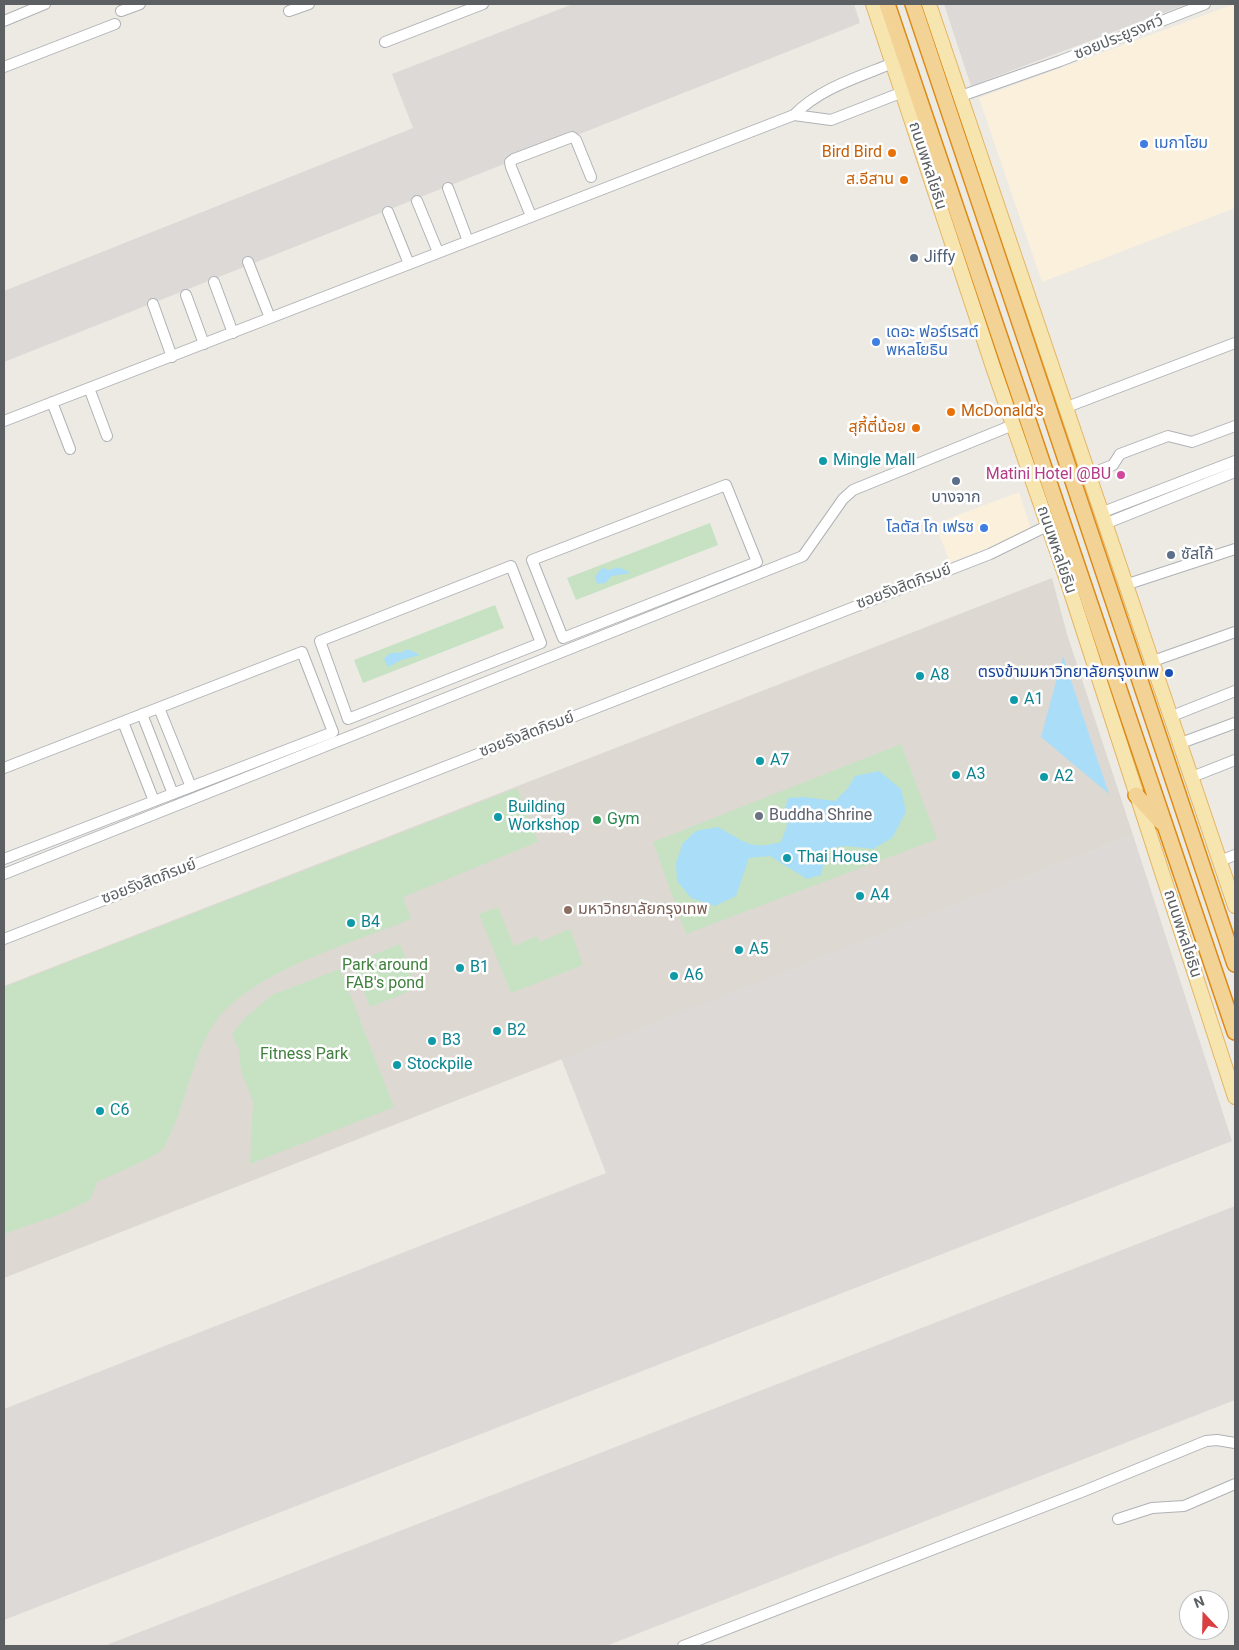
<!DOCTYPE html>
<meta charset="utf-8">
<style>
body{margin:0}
#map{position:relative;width:1239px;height:1650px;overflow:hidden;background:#edeae4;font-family:Roboto,sans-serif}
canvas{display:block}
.frame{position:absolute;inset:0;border:5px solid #5c6063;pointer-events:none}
.north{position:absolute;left:1179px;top:1590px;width:50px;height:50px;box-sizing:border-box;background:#fff;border:1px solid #bebfc1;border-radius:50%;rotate:339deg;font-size:14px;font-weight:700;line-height:20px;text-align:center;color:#5c6063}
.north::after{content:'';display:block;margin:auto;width:18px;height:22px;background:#d93e41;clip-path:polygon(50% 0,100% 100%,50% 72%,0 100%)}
</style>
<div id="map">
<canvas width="1239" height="1650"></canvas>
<div class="frame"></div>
<div class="north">N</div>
</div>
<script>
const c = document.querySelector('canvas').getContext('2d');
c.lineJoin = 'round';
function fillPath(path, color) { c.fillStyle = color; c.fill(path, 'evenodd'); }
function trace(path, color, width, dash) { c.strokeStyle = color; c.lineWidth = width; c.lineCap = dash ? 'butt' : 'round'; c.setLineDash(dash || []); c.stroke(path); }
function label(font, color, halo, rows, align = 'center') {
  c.font = font + ' Roboto,"Noto Sans Thai",sans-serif'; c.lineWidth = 5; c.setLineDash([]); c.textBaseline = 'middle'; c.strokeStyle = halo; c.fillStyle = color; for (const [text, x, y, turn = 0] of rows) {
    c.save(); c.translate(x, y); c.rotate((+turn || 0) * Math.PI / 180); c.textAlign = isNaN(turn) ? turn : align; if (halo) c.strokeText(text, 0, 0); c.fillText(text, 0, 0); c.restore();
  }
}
fillPath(new Path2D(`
 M1235 4V208L1042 282 979 98Z
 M1019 492 1032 532 950 562 935 524Z`), '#fbf0dc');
fillPath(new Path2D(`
 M573 4H854L860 23 4 362V291L413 128 392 74Z
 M944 4H1187L971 86Z
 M1133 835 1232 1141 4 1620V1409L606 1173 561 1058Z
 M1235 1206V1400L606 1646H104Z`), '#dcd9d6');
fillPath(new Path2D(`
 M1052 578 1067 634 1133 835 4 1278V986Z`), '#ddd9d2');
fillPath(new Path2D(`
 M710 523 718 545 576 600 567 578Z
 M495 605 504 628 363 683 354 660Z
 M901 744 937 839 686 934 653 842Z
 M517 788 538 842 403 897 411 919C352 943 270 966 225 1010 197 1037 188 1096 172 1130 169 1136 166 1146 162 1150 151 1159 112 1175 97 1182L90 1200 61 1214 4 1234V987Z
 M498 907 514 946 537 936 540 942 570 929 583 965 511 993 479 914Z
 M400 944 417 988 370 1007 353 963Z
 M340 969 394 1107 250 1164 253 1101 241 1071 239 1050 232 1034 245 1018 272 995Z`), '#c6e2c3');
fillPath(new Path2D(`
 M618 567 631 573 612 576 605 583 597 584 595 577 602 568 610 570Z
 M408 649 420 655 401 660 388 667 384 659C390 650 395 654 403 652Z
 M1063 656 1109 794 1041 737Z
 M879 771 901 789 906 812 892 838 873 849 846 846 827 849 821 875 807 879 770 856 749 858 736 896 715 906 691 898 677 881 676 863 683 843 696 831 718 827C744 841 750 851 781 842L788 823 784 811 788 798 804 797 835 801 848 788 855 776Z`), '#aaddf7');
const minor = new Path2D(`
 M121 11 140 4
 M289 11 309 4
 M4 21 45 4
 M385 42 483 4
 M4 67 115 24
 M961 96 1060 61 1205 4
 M794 115 831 120 903 92
 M448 188 468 241
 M417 201 438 252
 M388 212 409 264
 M531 216 511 167 510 162 514 159 572 137 576 140 591 177
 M248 262 270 318
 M214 282 233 333
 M186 295 204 344
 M153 304 172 357
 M89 388 107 436
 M52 402 70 449
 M1067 407 1235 343
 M4 421 794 115C820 88 859 77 893 63
 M1090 474 1113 465 1120 454 1168 436 1192 442 1235 426
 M726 485 757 562 563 638 532 560Z
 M1103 512 1235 461
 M1107 523 1235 472
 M511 566 541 643 348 719 320 641Z
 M1128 584 1235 549
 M1153 661 1235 632
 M159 708 191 787
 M142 714 173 794
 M1172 716 1235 691
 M123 722 154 801
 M1181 743 1235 723
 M4 768 302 652 333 732 4 859
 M1192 777 1235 760
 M1220 861 1235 855
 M4 874 803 556 843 499 853 490 1013 425
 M4 939 990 554 1047 526
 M1118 1519 1152 1508 1184 1506 1235 1484
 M683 1646 1084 1491 1206 1441 1217 1440 1235 1443`);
const major = new Path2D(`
 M873 4 993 367 1066 577 1235 1097
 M929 4 1235 906`);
const highway = new Path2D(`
 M887 4 1235 1032
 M913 4 1235 964
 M1136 795 1161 822`);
trace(minor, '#afb2b5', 12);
trace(major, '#e4b566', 16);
trace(highway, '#dc8b15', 18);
trace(minor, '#fff', 10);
trace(major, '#f7e5af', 14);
trace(highway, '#f3d295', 15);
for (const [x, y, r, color] of [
 [1144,144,5,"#3f7fe0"],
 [892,153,5,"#e8710a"],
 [904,180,5,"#e8710a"],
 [914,258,5,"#5c6f8a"],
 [876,342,5,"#3f7fe0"],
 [951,412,5,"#e8710a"],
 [916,428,5,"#e8710a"],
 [823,461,5,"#0f9aa8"],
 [1121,475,5,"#d1479c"],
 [956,481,5,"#5c6f8a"],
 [984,528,5,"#3f7fe0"],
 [1171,555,5,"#5c6f8a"],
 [1169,673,5,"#1a4fb4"],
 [920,676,5,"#0f9aa8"],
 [1014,700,5,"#0f9aa8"],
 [760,761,5,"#0f9aa8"],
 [956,775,5,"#0f9aa8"],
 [1044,777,5,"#0f9aa8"],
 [759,816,5,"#6b7280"],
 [498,817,5,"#0f9aa8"],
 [597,820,5,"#2e9e5b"],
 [787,858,5,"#0f9aa8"],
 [860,896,5,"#0f9aa8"],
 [568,910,5,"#8d6e63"],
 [351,923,5,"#0f9aa8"],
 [739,950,5,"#0f9aa8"],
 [460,968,5,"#0f9aa8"],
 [674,976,5,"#0f9aa8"],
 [497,1031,5,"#0f9aa8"],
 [432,1041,5,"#0f9aa8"],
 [397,1065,5,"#0f9aa8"],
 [100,1111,5,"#0f9aa8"]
]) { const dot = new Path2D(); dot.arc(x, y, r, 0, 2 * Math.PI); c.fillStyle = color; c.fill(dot); trace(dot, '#fff', 2); }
label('16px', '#5c6063', '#fff', [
 ["ซอยประยูรงศว์",1119,38,-22],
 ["ถนนพหลโยธิน",927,166,72],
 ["ถนนพหลโยธิน",1056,550,71],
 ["ซอยรังสิตภิรมย์",904,587,-21],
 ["ซอยรังสิตภิรมย์",527,735,-21],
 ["ซอยรังสิตภิรมย์",149,882,-21],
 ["ถนนพหลโยธิน",1182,934,72]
]);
label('16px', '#366cbe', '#fff', [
 ["เมกาโฮม",1154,144],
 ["เดอะ ฟอร์เรสต์",886,333],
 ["พหลโยธิน",886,351],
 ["โลตัส โก เฟรช",974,528,"right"]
], 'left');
label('16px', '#c56008', '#fff', [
 ["Bird Bird",882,153],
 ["ส.อีสาน",894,180],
 ["McDonald's",961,412,"left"],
 ["สุกี้ตี๋น้อย",906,428]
], 'right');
label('16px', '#4e5e75', '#fff', [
 ["Jiffy",924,258],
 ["บางจาก",956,498,"center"],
 ["ซัสโก้",1181,555]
], 'left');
label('16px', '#0d838f', '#fff', [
 ["Mingle Mall",833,461],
 ["A8",930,676],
 ["A1",1024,700],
 ["A7",770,761],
 ["A3",966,775],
 ["A2",1054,777],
 ["Building",508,808],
 ["Workshop",508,826],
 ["Thai House",797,858],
 ["A4",870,896],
 ["B4",361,923],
 ["A5",749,950],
 ["B1",470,968],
 ["A6",684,976],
 ["B2",507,1031],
 ["B3",442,1041],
 ["Stockpile",407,1065],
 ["C6",110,1111]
], 'left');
label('16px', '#b23c85', '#fff', [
 ["Matini Hotel @BU",1111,475]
], 'right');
label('16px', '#164399', '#fff', [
 ["ตรงข้ามมหาวิทยาลัยกรุงเทพ",1159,673]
], 'right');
label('16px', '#5b616d', '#fff', [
 ["Buddha Shrine",769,816]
], 'left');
label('16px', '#27864d', '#fff', [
 ["Gym",607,820]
], 'left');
label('16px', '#785e54', '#fff', [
 ["มหาวิทยาลัยกรุงเทพ",578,910]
], 'left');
label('16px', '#40813d', '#fff', [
 ["Park around",385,966],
 ["FAB's pond",385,984],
 ["Fitness Park",304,1055]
]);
</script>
